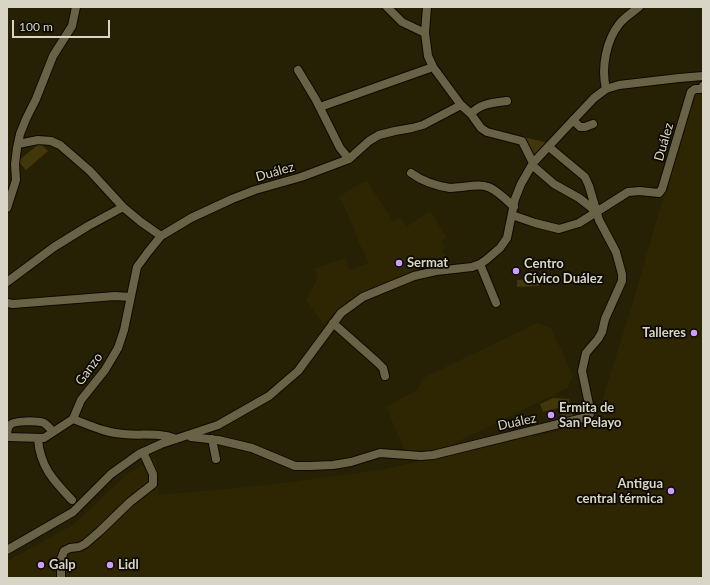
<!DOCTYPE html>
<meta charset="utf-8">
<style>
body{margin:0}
#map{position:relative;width:710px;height:585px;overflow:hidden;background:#262005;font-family:Lato,sans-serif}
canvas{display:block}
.frame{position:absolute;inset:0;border:8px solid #d9d5c6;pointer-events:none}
.scale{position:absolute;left:12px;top:20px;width:98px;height:18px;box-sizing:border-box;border:2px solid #d9d5c6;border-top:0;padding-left:5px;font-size:12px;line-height:14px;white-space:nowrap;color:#d9d5c6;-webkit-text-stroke:3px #0c0a02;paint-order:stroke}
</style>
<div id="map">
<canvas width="710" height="585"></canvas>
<div class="frame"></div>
<div class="scale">100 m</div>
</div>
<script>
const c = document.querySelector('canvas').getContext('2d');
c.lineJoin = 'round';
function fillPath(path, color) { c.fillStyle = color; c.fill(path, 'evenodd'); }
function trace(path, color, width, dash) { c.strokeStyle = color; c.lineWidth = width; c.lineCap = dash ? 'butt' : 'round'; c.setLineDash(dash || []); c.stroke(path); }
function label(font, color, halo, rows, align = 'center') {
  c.font = font + ' Lato,sans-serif'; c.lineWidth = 3.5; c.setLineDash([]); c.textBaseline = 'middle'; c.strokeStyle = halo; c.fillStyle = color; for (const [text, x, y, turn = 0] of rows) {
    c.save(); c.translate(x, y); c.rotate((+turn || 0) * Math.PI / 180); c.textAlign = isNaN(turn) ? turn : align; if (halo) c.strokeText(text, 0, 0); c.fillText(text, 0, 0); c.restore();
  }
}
fillPath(new Path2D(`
 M703 92V578H7V561L72 525 88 511 127 474 155 458 158 472V495L268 485 386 469 532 433 533 437 561 430 560 426 597 417 632 305 693 95Z
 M367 181 393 221 399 218 407 226 430 211 447 238 442 241 446 248 442 250 453 266 412 274 366 291 344 305 333 314 324 325 306 301 318 277 314 269 345 258 350 270 369 263 360 245 346 210 339 197 357 185Z
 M537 323 551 328 573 375 568 388 449 446 436 451 422 454 405 451 386 407 417 390 423 378Z`), '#2e2502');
fillPath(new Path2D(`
 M524 137 548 143 534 158 527 146Z
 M40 143 48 151 26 170 18 161Z
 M539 279V286L517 287V280Z
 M553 398 569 399 574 417 559 423 558 418 562 417 558 408 543 412 540 404Z`), '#41370a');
const street = new Path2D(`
 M387 7 402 22 425 33 428 56 433 67 461 105 471 114 481 128 487 132 522 141 533 163
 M425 33 427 7
 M298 70 316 100 340 148 349 159
 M606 89C601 68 606 40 620 23 625 17 633 12 639 7
 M320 107 433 67
 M471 114C480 103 494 103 507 101
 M573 120 580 127H585L593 124
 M18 144 38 140 51 141 60 145 90 171 123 207 141 222 161 236
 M532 165 554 184 579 198 597 212
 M411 173C422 181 437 186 450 188 487 185 486 180 514 207
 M7 208 16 180 15 164 17 148 20 134 26 119 36 99 53 56 72 26 76 7
 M512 215 535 223 559 229 579 223 628 192 640 191 659 193 662 189 691 92 695 89H701L703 86
 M480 264 496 303
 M7 282 54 247 88 226 123 207
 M7 303 13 304 115 296 130 297
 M333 323 377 362 383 368 385 376
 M73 419C89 425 106 433 124 434 141 436 159 432 176 439
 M7 437 44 438 73 419 81 400 105 370 118 348 124 330 137 267 148 252 161 236 191 218 232 199 255 190 301 177 349 159 369 141 379 135 395 131 412 128 423 125 461 105
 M7 437C7 433 7 428 10 425 14 420 38 421 44 423 48 425 50 429 53 432
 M191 437 218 440 252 448 295 466H309L333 465 351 462 380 453 421 456 433 455 587 417 590 414V409L582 371 586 353 598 339 602 332 605 319 622 281V274L616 252 599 220 589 186 585 177 549 147
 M38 439C40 467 54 481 72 500
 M212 439 216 459
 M7 550 73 512 111 474 139 454 161 444 218 425 269 396 298 371 341 313 363 297 414 276 436 271 472 267 480 264 486 260 500 248 507 238 515 199 521 184 533 163 594 98 606 89 619 85 679 78 703 76
 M61 578V559L64 551 70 548 79 547 85 544 100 531 130 502 153 484V474L143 452`);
trace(street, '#0f0900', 10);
trace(street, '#696246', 8);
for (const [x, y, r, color] of [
 [399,263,4,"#cf9dff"],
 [516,271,4,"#cf9dff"],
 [694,333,4,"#cf9dff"],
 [551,415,4,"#cf9dff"],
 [671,491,4,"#cf9dff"],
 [41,565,4,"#cf9dff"],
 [110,565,4,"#cf9dff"]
]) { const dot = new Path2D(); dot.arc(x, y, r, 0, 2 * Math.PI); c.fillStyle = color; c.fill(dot); trace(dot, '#0c0a02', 1.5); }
label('13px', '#d9d5c6', '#0c0a02', [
 ["Duález",664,142,-74],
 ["Duález",275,172,-16],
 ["Ganzo",89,369,-54],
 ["Duález",517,422,-12]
]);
label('bold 13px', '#d9d5c6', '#0c0a02', [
 ["Sermat",407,263],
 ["Centro",524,264],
 ["Cívico Duález",524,279],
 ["Talleres",686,333,"right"],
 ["Ermita de",559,408],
 ["San Pelayo",559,423],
 ["Antigua",663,484,"right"],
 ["central térmica",663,499,"right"],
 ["Galp",49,565],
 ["Lidl",118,565]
], 'left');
</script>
